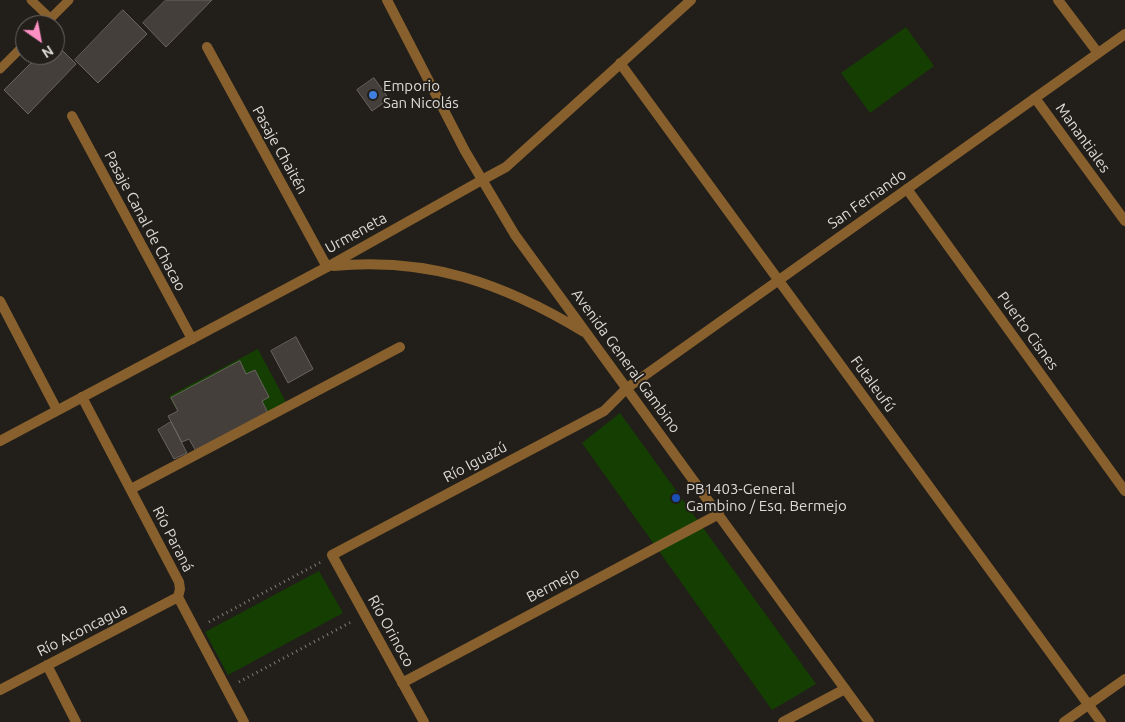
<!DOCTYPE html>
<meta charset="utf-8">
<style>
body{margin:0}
#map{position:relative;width:1125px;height:722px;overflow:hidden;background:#221e1a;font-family:Ubuntu,sans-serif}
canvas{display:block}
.north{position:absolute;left:15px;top:15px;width:50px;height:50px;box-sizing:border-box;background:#221e1a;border:1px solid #6c6965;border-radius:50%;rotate:147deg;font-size:14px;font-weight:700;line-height:20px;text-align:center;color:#dcd9d6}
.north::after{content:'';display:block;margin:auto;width:18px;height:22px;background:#fc8fc3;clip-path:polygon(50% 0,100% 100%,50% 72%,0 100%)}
</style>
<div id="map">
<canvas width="1125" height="722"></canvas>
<div class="north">N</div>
</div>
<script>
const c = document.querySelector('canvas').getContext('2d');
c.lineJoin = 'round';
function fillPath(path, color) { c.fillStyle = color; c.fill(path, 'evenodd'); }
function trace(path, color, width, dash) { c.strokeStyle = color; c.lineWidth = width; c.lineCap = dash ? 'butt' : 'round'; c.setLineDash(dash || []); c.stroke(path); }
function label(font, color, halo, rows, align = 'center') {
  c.font = font + ' Ubuntu,sans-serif'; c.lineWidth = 4; c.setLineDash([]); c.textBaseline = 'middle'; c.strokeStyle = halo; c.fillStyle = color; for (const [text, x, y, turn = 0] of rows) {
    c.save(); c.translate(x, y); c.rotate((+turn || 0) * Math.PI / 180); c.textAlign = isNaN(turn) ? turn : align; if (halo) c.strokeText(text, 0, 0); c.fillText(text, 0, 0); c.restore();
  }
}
fillPath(new Path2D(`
 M906 27 934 66 870 113 841 73Z
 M258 349 286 402 198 449 169 396Z
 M620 413 816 684 772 710 582 443Z
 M319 571 343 613 228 675 205 632Z`), '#153f02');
const building = new Path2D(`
 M166 0H212L166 47 143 23Z
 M123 10 147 34 98 83 75 60Z
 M55 43 76 64 28 114 4 90 39 55H55Z
 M374 78 389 99 372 111 357 90Z
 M296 337 313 369 288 383 271 351Z
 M240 361 246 374 255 370 269 397 262 401 268 413 196 451 189 439 182 442 168 416 178 411 171 398Z
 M171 422 187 453 174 459 158 430Z`);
fillPath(building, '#443f3a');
trace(building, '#69645f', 1);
trace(new Path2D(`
 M209 622 321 562
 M239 682 353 621`), '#807c79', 3, [1, 4]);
trace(new Path2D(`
 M31 0 51 19
 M44 25 69 0
 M0 69 25 44`), '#87602d', 9);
trace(new Path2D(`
 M1058 0 1098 53
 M207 47 327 267
 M620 63 1101 722
 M1035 98 1125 221
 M72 116 192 339
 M482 180 506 167 691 0
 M907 189 1125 491
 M0 301 57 410
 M82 397 179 582 180 589 178 597 244 722
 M131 489 400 347
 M47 665 76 722
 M402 683 719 514
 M0 690 178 597
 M424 722 332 555 604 411 627 388
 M783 722 845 689
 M1064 722 1125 679`), '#87602d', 10);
trace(new Path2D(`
 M387 0 465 151 515 235 869 722
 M333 266C429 257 503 283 584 332
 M627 388 1125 34
 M0 441 327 267 482 180`), '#87602d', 10);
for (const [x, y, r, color] of [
 [373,95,5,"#3f7fe0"],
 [676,498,5,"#1a4fb4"]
]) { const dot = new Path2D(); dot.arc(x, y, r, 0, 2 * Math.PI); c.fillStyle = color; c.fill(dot); trace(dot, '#221e1a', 2); }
label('15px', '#dcd9d6', '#221e1a', [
 ["Emporio",383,86],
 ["San Nicolás",383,103],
 ["PB1403-General",686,489],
 ["Gambino / Esq. Bermejo",686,506]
], 'left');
label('15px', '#dcd9d6', '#221e1a', [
 ["Manantiales",1083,138,54],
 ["Pasaje Chaitén",280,150,61],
 ["San Fernando",867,199,-35],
 ["Pasaje Canal de Chacao",145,221,62],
 ["Urmeneta",356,233,-29],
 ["Puerto Cisnes",1028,331,54],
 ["Avenida General Gambino",626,361,54],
 ["Futaleufú",873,384,54],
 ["Río Iguazú",475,462,-28],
 ["Río Paraná",173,539,63],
 ["Bermejo",553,585,-28],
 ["Río Aconcagua",82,630,-27],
 ["Río Orinoco",391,631,61]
]);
</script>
